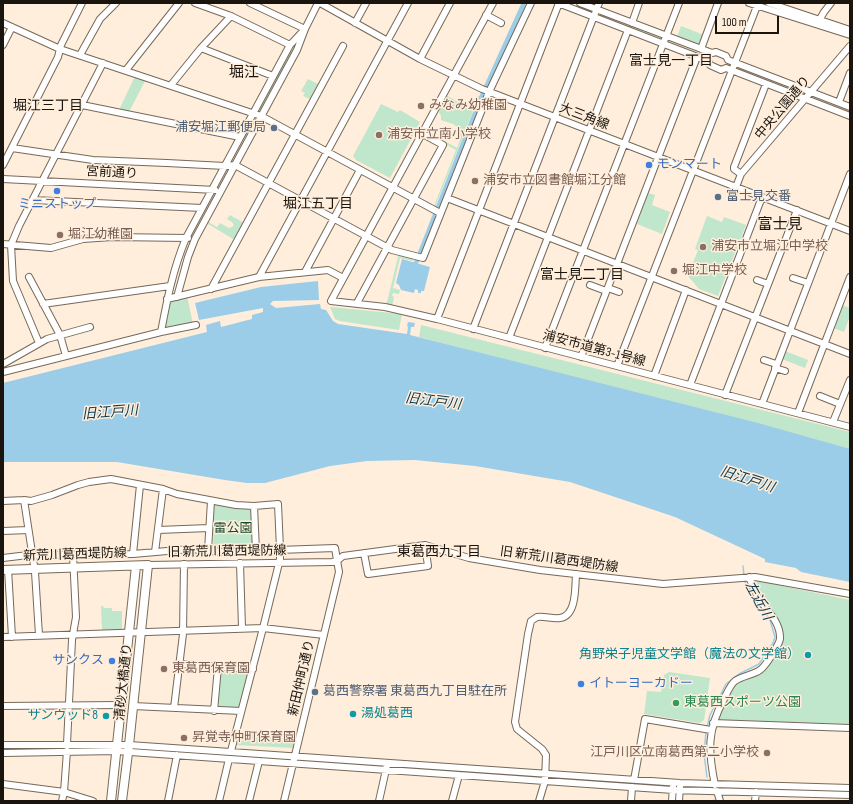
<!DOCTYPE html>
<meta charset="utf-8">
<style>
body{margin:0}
#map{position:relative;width:853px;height:804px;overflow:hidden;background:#feeedb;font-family:"Sofia Sans Condensed",sans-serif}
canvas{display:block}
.frame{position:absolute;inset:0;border:4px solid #1a140e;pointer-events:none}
.scale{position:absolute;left:715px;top:16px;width:64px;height:18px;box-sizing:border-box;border:2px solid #1a140e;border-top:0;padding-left:5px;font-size:12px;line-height:14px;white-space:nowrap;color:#1a140e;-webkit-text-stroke:3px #feeedb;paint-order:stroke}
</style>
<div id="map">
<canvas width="853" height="804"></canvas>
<div class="frame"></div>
<div class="scale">100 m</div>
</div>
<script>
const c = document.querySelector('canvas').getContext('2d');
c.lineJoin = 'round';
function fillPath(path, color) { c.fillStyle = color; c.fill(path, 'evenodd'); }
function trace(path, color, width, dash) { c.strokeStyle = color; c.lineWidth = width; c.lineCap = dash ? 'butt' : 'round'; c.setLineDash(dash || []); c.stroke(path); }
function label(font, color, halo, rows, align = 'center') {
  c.font = font + ' "Sofia Sans Condensed","Noto Sans JP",sans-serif'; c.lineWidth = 3; c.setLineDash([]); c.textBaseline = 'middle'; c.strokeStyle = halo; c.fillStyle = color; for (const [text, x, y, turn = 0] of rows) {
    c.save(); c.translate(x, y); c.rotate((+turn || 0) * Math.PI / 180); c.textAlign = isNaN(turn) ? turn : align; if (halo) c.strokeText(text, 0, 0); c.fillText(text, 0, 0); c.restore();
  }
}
fillPath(new Path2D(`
 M681 26 704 35 700 46 677 37Z
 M290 50 294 52 261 111 259 109Z
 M135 76 146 79 129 112 119 110Z
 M308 79 320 85 312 100 303 96 305 93 301 91Z
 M446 95 472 110 478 96H479L435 207 434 206 456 150 426 133 427 131 457 148 461 137 458 128 453 124 441 120V116L439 112 440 111 438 110Z
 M381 104 398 112 400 110 420 122 390 178 356 160 353 156Z
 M648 193 655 195 652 205 670 212 662 234 637 224Z
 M230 215 244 223 235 240 208 224 209 221 210 223 217 227 220 223 229 228 232 227 234 225 232 222 227 219Z
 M707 216 722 222 724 217 746 225 718 296 699 289 688 276 698 250 695 249Z
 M399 253 414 257 413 261 400 258 393 288 400 290 399 294 393 293 392 296 394 297 392 307 386 306Z
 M187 296 193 324 165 330 168 302Z
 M842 305 850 308V316L844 332 833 328Z
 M330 307 402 314 399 330 340 321 335 319Z
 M421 325 850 432V451L419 337Z
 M785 351 808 360 805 368 782 359Z
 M216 503 250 507 252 509 254 548 213 550 214 504Z
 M758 581 850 600V724L720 720 717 718 731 690 737 683 763 671 780 646 777 621 755 585Z
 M101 606H103L104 608H112V611H122V629L120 630 103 631 102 630Z
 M223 669 245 671 248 676 239 710 216 708 219 672Z
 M669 672 710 678 704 720 700 723 644 714 647 691 661 692 664 675Z
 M238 733 266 735V737L294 743 293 748 236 745Z`), '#c0e6cb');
fillPath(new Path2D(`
 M402 259 430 267 424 291H421V293H418V290L415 289 414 293 401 290 399 285 396 283Z
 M318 281 319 300 273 301 270 304 276 308 320 304 321 309 326 310 333 321 338 324 407 334 408 327 407 326 408 322 415 323 414 327H411L410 335 758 423 850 449V582L801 572 796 568 765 562V559L675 517 570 482 475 466 415 460 367 461 330 466 265 483H247L225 480 117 462H3V383L207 332 206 325 220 321 221 327 252 319V315L263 312V308L199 320 195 303 261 287Z`), '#9bcce8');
trace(new Path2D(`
 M743 566 744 576
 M707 728 710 715 726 684 739 674 759 664 773 643 775 637 770 620 751 595 744 580
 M706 732 704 754 707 777
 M714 800V801`), '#9bcce8', 1.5);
trace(new Path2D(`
 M416 263 481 98 524 3`), '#9bcce8', 4.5);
const minor = new Path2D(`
 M195 3 231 16 290 45
 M250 3 305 29
 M320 3 420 59 482 89 850 231
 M493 3 331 301 385 307 437 319 850 427
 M558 3 708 61 710 65 721 70 726 68 850 116
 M580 3 712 53 716 52 726 56 728 60 850 107
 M749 3 850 35
 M769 3 850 30
 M486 15 501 23
 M820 19 824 12 831 3
 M3 23 60 49 261 116 440 213
 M355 23 366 3
 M632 23 639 3
 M3 45 12 27
 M201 48 273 76
 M701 49 718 3
 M80 55 100 19 116 3
 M420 59 450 3
 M126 70 179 3
 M171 85 201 48 231 16
 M839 102 850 73
 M82 105 240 137
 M12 148 93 160 167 163 225 166 235 165 392 250 423 258 489 92 531 3
 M3 165 58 57 61 45 82 3
 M741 174 734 169V167L766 84
 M3 179 215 190
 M736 187 741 174 850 46
 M447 198 850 354
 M33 200 202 208
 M3 244 51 248 83 239 112 237 188 238
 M305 272 360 170
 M29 277 60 335 66 356
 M259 277 408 3
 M793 278 808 283
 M757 280 768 284
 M590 285 606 291
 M608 288 619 292
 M211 289 343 46
 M177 297 188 257 195 239 297 50 305 29 318 3
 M167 299 259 277 328 270 343 278
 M357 303 443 145 421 133
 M43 304 170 286
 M437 319 559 3
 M473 329 599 3
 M161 332 196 325
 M509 338 628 30
 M39 343 13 281 11 245 19 226 103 63
 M545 348 679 3
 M581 357 697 57
 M764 360 776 364
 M3 364 47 339 90 327
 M617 366 757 6
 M775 368 785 371
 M3 372 161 332C167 300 173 269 186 238L290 45 305 29
 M654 376 686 290
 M690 385 762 197
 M725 395 797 210
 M820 396 840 404
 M762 404 850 174
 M798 413 850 277
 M833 422 850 380
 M24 500 35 572 39 635
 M3 501 24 500 31 501 52 495 78 485 89 482 111 479 163 489 177 494 236 505 254 506 278 504 280 549V559L263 628 231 751
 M254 506 256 551
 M158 530 209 528
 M3 531 28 530
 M208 550 211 501
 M155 552 163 489
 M364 553 368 574 428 566 425 545
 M133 554 140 485
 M3 558 28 555 133 554 190 549 222 552 335 548 339 572 284 801
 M240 563 242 628
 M148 565 332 562 337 561 343 556 425 545 469 558 540 570 663 584 755 577 850 594
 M8 569 12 637
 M3 637 263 628 324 635
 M180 664 253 669
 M3 706 121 705
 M133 706 241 711
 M174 708 183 634 184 564
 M214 711 218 667
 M713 723 850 728
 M67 744 72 640 76 617 73 555
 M3 745H129L680 783 850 788
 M3 753 116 751 673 790 850 795
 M634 780 645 719 711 730
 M3 784 64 792 93 801
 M715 785C708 751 707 730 724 699 727 693 730 685 735 681 742 676 753 675 760 670 765 667 779 645 780 639 781 622 766 610 758 597 754 591 752 584 749 577
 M717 791 720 801
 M62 801 64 792 67 751
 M168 801 177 755
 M219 801 229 759
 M249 801 259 761
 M379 801 387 765
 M452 801 459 775
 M539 801 545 781 546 755 542 749 517 729 515 722 528 634 531 621 537 617C545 616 552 619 560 618 577 616 575 586 576 574
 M631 801 632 787
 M672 801 673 787
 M679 801 680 786
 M755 801 756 792`);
const major = new Path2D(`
 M3 570 148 565 129 745 122 801
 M111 801 136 566`);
trace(minor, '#776959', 8);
trace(major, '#776959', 10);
trace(minor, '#fff', 6);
trace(major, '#fff', 8);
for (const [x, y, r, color] of [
 [421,106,4,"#8d6e63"],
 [274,128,4,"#5c6f8a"],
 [379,135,4,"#8d6e63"],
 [649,165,4,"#3f7fe0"],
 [475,181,4,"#8d6e63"],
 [57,191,4,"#3f7fe0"],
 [718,197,4,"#5c6f8a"],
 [60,235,4,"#8d6e63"],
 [703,247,4,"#8d6e63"],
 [674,271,4,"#8d6e63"],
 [808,655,4,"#0f9aa8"],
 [112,661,4,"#3f7fe0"],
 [164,669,4,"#8d6e63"],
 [581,684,4,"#3f7fe0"],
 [315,692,4,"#5c6f8a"],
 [676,703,4,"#2e9e5b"],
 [353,714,4,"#0f9aa8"],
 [106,716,4,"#0f9aa8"],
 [184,738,4,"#8d6e63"],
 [767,753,4,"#8d6e63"]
]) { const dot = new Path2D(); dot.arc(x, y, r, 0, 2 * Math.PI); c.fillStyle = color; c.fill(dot); trace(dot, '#feeedb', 1.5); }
label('13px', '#785e54', '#feeedb', [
 ["みなみ幼稚園",429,106],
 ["浦安市立南小学校",387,135],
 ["浦安市立図書館堀江分館",483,181],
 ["堀江幼稚園",68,235],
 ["浦安市立堀江中学校",711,247],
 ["堀江中学校",682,271],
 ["東葛西保育園",172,669],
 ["昇覚寺仲町保育園",192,738],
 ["江戸川区立南葛西第二小学校",759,753,"right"]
], 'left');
label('13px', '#1a140e', '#feeedb', [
 ["中央公園通り",783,108,-50],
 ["大三角線",584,117,21],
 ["宮前通り",112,173,3],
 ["浦安市道第3-1号線",594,349,15],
 ["旧 新荒川葛西堤防線",227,552,-1],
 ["新荒川葛西堤防線",75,555,-2],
 ["旧 新荒川葛西堤防線",559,560,8],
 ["新田仲町通り",302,678,-77],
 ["清砂大橋通り",124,682,-84]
]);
label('13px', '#4e5e75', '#feeedb', [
 ["浦安堀江郵便局",266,128,"right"],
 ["富士見交番",726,197],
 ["葛西警察署 東葛西九丁目駐在所",323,692]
], 'left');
label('13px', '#366cbe', '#feeedb', [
 ["モンマート",657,165],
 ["ミニストップ",57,205,"center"],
 ["サンクス",104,661,"right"],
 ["イトーヨーカドー",589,684]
], 'left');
label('13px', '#174a2c', '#feeedb', [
 ["雷公園",233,529]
]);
label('13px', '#0d838f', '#feeedb', [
 ["角野栄子児童文学館（魔法の文学館）",800,655],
 ["湯処葛西",361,714,"left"],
 ["サンウッド8",98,716]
], 'right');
label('13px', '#27864d', '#feeedb', [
 ["東葛西スポーツ公園",684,703]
], 'left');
label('14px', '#1a140e', '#feeedb', [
 ["富士見一丁目",671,61],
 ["堀江三丁目",48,106],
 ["堀江五丁目",318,204],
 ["富士見二丁目",582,275],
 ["東葛西九丁目",439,552]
]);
label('italic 14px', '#113a4e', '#feeedb', [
 ["旧江戸川",433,402,7],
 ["旧江戸川",110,413,-4],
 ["旧江戸川",747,480,18],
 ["左近川",758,601,61]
]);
label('15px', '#1a140e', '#feeedb', [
 ["堀江",244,73],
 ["富士見",780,225]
]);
</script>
